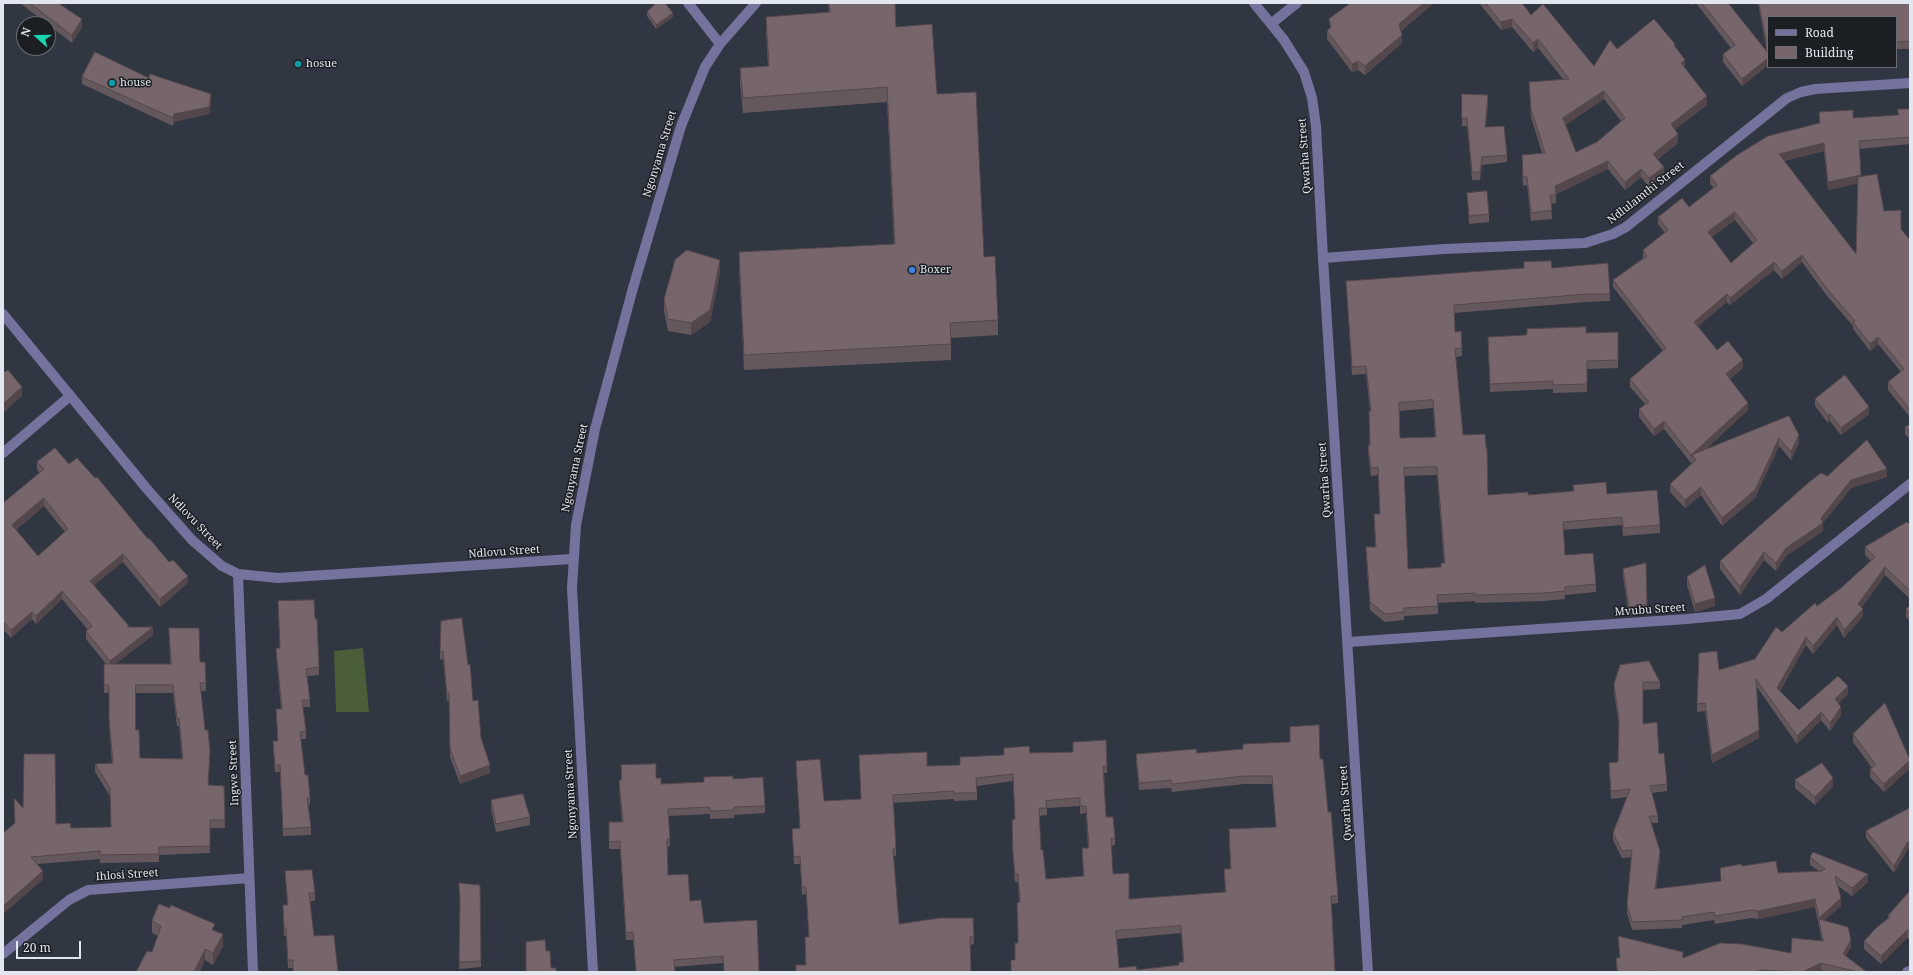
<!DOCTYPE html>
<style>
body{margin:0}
#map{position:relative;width:1913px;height:975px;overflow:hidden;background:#303642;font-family:"Noto Serif",serif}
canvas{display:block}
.frame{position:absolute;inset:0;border:4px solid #e2e6ee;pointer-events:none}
.legend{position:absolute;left:1767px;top:16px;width:130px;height:52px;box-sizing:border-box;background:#1b1e23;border:1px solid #6b6e74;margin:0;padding:5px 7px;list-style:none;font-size:12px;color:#e2e6ee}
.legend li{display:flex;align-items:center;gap:8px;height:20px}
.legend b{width:20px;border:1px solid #6b6e74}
.north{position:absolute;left:16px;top:16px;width:40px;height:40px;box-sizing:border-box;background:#1b1e23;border:1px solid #6b6e74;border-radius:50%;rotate:291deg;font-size:11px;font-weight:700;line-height:16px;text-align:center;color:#e2e6ee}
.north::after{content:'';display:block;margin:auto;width:14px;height:18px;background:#1bd5b1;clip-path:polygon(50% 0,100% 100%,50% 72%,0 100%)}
.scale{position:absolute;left:16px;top:941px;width:65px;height:18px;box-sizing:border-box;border:2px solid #e2e6ee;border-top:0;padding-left:5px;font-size:12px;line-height:14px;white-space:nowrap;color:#e2e6ee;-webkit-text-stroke:3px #1b1e23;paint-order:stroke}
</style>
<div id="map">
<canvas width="1913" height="975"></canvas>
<div class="frame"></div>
<ul class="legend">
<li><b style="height:5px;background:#74739d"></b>Road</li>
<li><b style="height:11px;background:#76666c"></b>Building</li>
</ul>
<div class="north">N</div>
<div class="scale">20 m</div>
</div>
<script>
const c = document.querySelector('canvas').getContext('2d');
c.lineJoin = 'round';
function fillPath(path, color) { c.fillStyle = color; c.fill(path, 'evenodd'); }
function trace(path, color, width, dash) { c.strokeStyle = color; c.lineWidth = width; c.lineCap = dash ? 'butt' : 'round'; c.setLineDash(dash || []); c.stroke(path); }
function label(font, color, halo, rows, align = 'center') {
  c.font = font + ' "Noto Serif",serif'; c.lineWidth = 3; c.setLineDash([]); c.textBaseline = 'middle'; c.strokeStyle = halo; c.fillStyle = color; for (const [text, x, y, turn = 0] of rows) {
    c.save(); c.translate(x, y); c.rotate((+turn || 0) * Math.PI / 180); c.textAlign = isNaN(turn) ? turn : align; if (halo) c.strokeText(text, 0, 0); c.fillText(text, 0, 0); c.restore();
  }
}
fillPath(new Path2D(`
 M363 648 369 712H336L334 651Z`), '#495e39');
trace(new Path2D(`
 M688 3 720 44
 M1254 3 1284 40 1304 72 1312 98 1316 126 1323 258 1368 972
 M1272 23 1297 3
 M1323 258 1444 249 1585 243 1613 234 1626 227 1787 98 1801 92 1815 89 1910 83
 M3 314 147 489 192 540 222 566 238 574 278 578 572 559
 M3 453 70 396
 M238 574 253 972
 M1348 642 1687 619 1740 614 1766 599 1910 484
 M3 954 69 900 88 890 249 878
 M593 972 572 588 576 525 595 429 633 288 681 126 705 67 720 44 756 3
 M1907 972 1910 971`), '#74739d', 10);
fillPath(new Path2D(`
 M20 3H58L82 27 72 43Z
 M828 3H895L896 27 937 94 984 257 998 320V335L951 338V360L744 370 739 268V252L894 244 887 102 743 113 740 84V68L768 66 766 32V17L829 12Z
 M1351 3H1434L1401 31 1402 43 1365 75 1358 70 1352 72 1327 39V31L1330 28 1329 19Z
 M1479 3H1522L1531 15 1594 66 1617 49 1675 46 1685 68 1707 105 1675 129 1678 143 1658 159 1664 175 1649 187 1641 177 1625 190 1608 169 1556 194V203L1551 204 1552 219 1531 221 1527 185 1523 186 1522 155 1542 153 1531 117 1529 82 1563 79 1538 48 1533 52 1512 27 1501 30ZM1604 99 1621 121 1597 142 1576 152 1565 125Z
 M1696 3H1728L1767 52 1758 3H1910V49H1896V17H1768V65L1742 86 1723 62V54L1731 48Z
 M647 12 673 17 656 29 647 16Z
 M82 77 149 78 211 102 209 114 174 122 173 126 82 84Z
 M1462 94 1488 103 1486 127 1507 155V162L1482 165 1480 180H1472L1467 126H1462Z
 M1898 109H1910V144L1859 149 1861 177 1884 211 1901 229 1910 240V417L1888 390V382L1901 372 1878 344 1870 351 1853 329V326L1827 296 1802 262 1782 279 1774 270 1730 305 1727 302 1698 326 1717 350 1743 368 1730 379 1748 410 1705 450 1789 416 1799 443 1791 460 1779 446 1755 498 1722 526 1701 495 1685 508 1670 492V484L1692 463H1691L1664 429 1654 436 1639 417V409L1645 404 1630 387V379L1663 351 1613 287V280L1643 258V250L1665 233 1658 224V217L1689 207 1714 188 1710 184V176L1819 123V112L1853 118 1898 115ZM1824 151 1828 190 1858 183 1856 254 1784 161ZM1735 220 1753 243 1731 263 1712 237Z
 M1467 193 1489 214V222L1469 224Z
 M1552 268 1610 294V301L1587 302 1454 313 1455 332 1462 348V356L1456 357 1463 435 1488 495H1528L1573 491V485L1607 494 1660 525V533L1623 536 1622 525 1563 530 1565 555 1596 584V592L1565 595V599L1543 601 1475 603V601L1438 603V614L1404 616V620L1385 622 1370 610 1366 555V547H1375L1374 514H1380L1378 475 1371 476 1368 453V445H1370V411L1366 374 1352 375 1346 281ZM1433 408 1435 437 1400 438 1399 411ZM1437 475 1444 563 1441 567 1408 569 1404 476Z
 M720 272 710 322 691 335 668 331 664 311V299Z
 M1618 332V368L1587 369V392L1553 393V389L1490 392 1488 345 1586 333Z
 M1815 399 1869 414 1841 435 1830 421 1828 423 1815 406Z
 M1910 425V439L1905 434V427Z
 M37 462 69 464 148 539 188 583 160 607 123 562 94 585 129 627 153 635 115 664H170L169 628 200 662 206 683V691H201L205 730 210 759 208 785 224 786 225 828H210V853L159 855V862L100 863V859L37 864 43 879 3 914 15 823 14 798 23 808 56 824 71 828 111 827 110 796 95 772V764H112L109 726V693H104V664H106L86 639V631L88 630 62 599 36 624 32 619 11 638 5 631 3 632V503L40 473 37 470ZM44 506 65 532 38 556 16 530ZM136 693H173L177 726H179L182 759 140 758 136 730Z
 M1827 476 1887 477 1851 488 1823 523V531L1786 556 1776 571 1764 560 1740 595 1720 569V561Z
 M1910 523V599L1885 575 1862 607 1863 616 1844 638 1837 625 1813 654 1806 645 1780 691 1799 710 1848 694 1838 703 1841 715 1830 731 1821 720 1797 744 1757 687 1759 738 1712 763 1705 711 1697 712V704L1719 670 1755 659 1782 632 1841 588 1871 561 1865 555V547Z
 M1646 563 1647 612 1629 615 1623 577V569Z
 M1687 577 1715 606 1695 612 1687 585Z
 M278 601 319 667V675L307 676 310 700V707H303L306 731V739H300L305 775 310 798V805H308L311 827V835L283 836 280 772H275L273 749V741H278L276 709H281L276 655V648H280Z
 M1910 606V621L1906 617V609Z
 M441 621 473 701 481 738 490 773 460 784 450 757 449 701H447L443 659 440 660Z
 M1620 665 1660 682V689L1643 690V724L1659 754 1667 784V791L1652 793 1658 816V823H1651L1660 859 1656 889 1720 881 1742 866 1778 873 1819 871 1810 865V857L1868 882 1852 896 1838 886 1841 906 1824 920 1851 947 1845 956 1867 972H1830L1821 970 1817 972H1617L1616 965V958H1620L1618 936 1683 958 1791 953 1822 941 1815 907 1758 919 1751 918 1715 924 1714 920 1682 925V928L1632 930 1627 913V905L1631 857 1622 858 1613 840V833L1627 797 1611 799 1609 771V763L1618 762 1619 726 1614 692V684Z
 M1853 734 1910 768 1884 792 1870 777V769L1872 768 1853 742Z
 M1073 742 1107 766V773H1104L1106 817 1115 838V845L1111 846 1113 874 1129 899 1225 893 1224 869H1230L1229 829 1276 827 1272 784H1244L1172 792 1171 788 1139 790 1136 762V754L1197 753 1320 759 1328 812 1338 896V903L1331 904 1335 972H1011V960H1015L1018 943V935L1017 903 1019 902 1018 882H1015L1013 860 1012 827 1015 819 1013 781 977 786V800L954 801V799L893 803 896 849V856H893L899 924 974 937V944L970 945 971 972H796V965H805V937H809L806 894 802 895 800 864H794L792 829 800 828 796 761 824 801 860 799 927 766 960 765 1004 755V748L1030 753 1073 752ZM1080 806V814L1086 813 1088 848H1082L1083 876 1046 879 1041 850 1039 816 1047 815V808ZM1181 933 1183 962 1179 965 1137 970 1119 968 1117 939Z
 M621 765 656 778 661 784 704 782 733 779 765 806V813L734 815V818L710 819V814L668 816 670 846 667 847 668 875 690 901 704 923 759 972H724L723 963 674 967 675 972H636L633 940H626L620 849H609V822H622L619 788V780H621Z
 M1795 780 1833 786 1815 805 1795 788Z
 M491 800 530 817V825L496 832 491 808Z
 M1866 831 1907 850 1894 873 1866 838Z
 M285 871 315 893V901H310L293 968H288L286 936H284L283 913V905H287Z
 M459 883 480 885 481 967 459 969 460 906Z
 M1910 893V940L1907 938 1881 964 1864 949V941L1888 919V916Z
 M152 921 215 930 223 946 213 965 205 960 152 952 158 936 152 933Z`), '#65585d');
fillPath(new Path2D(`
 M1424 3H1434L1399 32V24Z
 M1690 3H1695L1690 6Z
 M673 13V17L656 29V25Z
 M82 19V27L72 43V35Z
 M1512 19V27L1501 30V22Z
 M1402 35V43L1365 75V66Z
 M1538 39V48L1533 52V43Z
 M1768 58V65L1742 86V79Z
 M1685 60V68L1681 63Z
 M1358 61V70L1352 72V64Z
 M1604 91V99L1563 127V118Z
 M211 94V102L209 114 174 122 173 126V118L174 114Z
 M1488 95V103L1485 135V127Z
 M1707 96V105L1671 133V124Z
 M1678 134V143L1653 162V154Z
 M1824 143V151L1779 162V154Z
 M1482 157V165L1480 180V172Z
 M1608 161V169L1555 195V186Z
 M1664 167V175L1649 187V178Z
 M1641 169V177L1625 190V182Z
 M1861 175V183L1828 190V182Z
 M1735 212V220L1708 240V232Z
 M1802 255V262L1782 279V271Z
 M720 260V272L710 322 691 335V323Z
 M1774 262V270L1730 305V298Z
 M1727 294V302L1694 330V322Z
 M1878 337V344L1870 351V344Z
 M1743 360V368L1726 382V374Z
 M22 387V396L3 413V404Z
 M1748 403V410L1695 459 1692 455 1691 463V455Z
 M1869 407V414L1841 435V428Z
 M1830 414V421L1828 423V416Z
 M1664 421V429L1654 436V429Z
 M1799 435V443L1791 460V452Z
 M1779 438V446L1755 498 1722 526V518Z
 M1887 469V477L1851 488 1823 523V531L1786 556 1776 571V563L1786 548 1821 518 1851 480Z
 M1701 487V495L1685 508V500Z
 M44 498V506L12 533V525Z
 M1764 552V560L1740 595V587Z
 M123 554V562L90 588V581Z
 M1885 567V575L1858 612V604Z
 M188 576V583L160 607V599Z
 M62 591V599L36 624V616Z
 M1715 598V606L1695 612V604Z
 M1863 609V616L1844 638V630Z
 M32 612V619L11 638V630Z
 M1837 617V625L1813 654V646Z
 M5 623V631L3 632V624Z
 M153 627V635L110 668V661Z
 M1806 637V645L1777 696V688Z
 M1848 686V694L1835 707V699Z
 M1841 707V715L1830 731V723Z
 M1821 712V720L1797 744V736Z
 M1759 730V738L1712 763V755Z
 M210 751V759L208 793V785Z
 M1910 760V768L1884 792V784Z
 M490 765V773L460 784V776Z
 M1833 778V786L1815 805V797Z
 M1910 841V848L1907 850 1894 873V866L1907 843Z
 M1660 851V859L1655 897V889Z
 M43 871V879L3 914V906Z
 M1868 874V882L1852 896V888Z
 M1841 898V906L1820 924 1819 919V925V918Z
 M1815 899V907L1758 919V911Z
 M1907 930V938L1881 964V956Z
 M223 934V946L213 965V953Z
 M1851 940V947L1843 961V954Z
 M205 949V960L200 972H194Z
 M1821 963V970L1817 972H1802Z`), '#53474c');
const building = new Path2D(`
 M30 3H58L82 19 72 35Z
 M656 3H665L673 13 656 25 647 12Z
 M829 3H895L896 27 932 24 937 94 976 92 984 257 995 256 998 320 950 323 951 344 744 355 739 252 895 244 887 87 743 98 740 68 769 66 766 17 830 12Z
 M1351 3H1424L1399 24 1402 35 1365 66 1358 61 1352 64 1327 31 1331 27 1329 19Z
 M1486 3H1522L1531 15 1543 4 1594 66 1610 40 1617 49 1654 19 1675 44 1674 45 1685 60 1681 63 1707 96 1671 124 1678 134 1653 154 1664 167 1649 178 1641 169 1625 182 1608 161 1555 186 1556 195H1550L1552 210 1531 213 1527 177H1523L1522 155 1545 153 1531 109 1529 82 1569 79 1538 39 1533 43 1512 19 1501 22ZM1604 91 1625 118 1597 142 1576 152 1563 118Z
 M1702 3H1728L1768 53V58L1742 79 1723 54 1735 45Z
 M1759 3H1910V41L1896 42V17H1768V49Z
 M95 52 149 78 150 74 211 94 209 107 174 114 173 118 82 77Z
 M1462 94 1488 95 1485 127 1504 126 1507 155 1482 157 1480 172H1472L1467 118H1462Z
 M1898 109H1910V137L1859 141 1861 175 1828 182 1824 143 1779 154 1856 254 1858 177 1877 174 1884 211 1901 210V229L1910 240V410L1888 382 1904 369 1878 337 1870 344 1853 322 1855 321 1827 289 1802 255 1782 271 1774 262 1730 298 1727 294 1694 322 1717 350 1728 341 1743 360 1726 374 1748 403 1691 455 1664 421 1654 429 1639 409 1649 402 1630 379 1666 348 1613 280 1647 256 1643 250 1668 230 1658 217 1682 198 1689 207 1717 185 1710 176 1737 155 1768 136 1820 123 1819 112 1853 110V118L1898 115ZM1735 212 1757 240 1731 263 1708 232Z
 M1487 191 1489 214 1469 216 1467 193Z
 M687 250 720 260 710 310 691 323 668 319 664 299 675 260Z
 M1551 261 1552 268 1608 263 1610 294H1587L1454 305 1455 332 1461 331 1462 348 1455 349 1463 435 1485 434 1486 447 1487 449 1488 495 1528 492V495L1574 491 1573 485 1606 482 1607 494 1657 490 1660 525 1623 528 1622 517 1563 522 1565 555 1593 553 1596 584 1565 587V591L1543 593 1475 595V593L1437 595 1438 606 1404 608V612L1385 614 1370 602 1366 547H1376L1374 514H1380L1378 467 1371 468 1368 445H1370L1369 411H1371L1366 366 1352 367 1346 281 1524 268V262ZM1433 400 1436 437 1400 438 1399 403ZM1437 467 1445 563H1441V567L1408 569 1404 468Z
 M1586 327V333L1618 332V360L1587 361V384L1553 385V381L1490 384 1488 337 1526 335 1527 334V329Z
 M3 370 5 372 8 370 22 387 3 404Z
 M1845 375 1869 407 1841 428 1830 414 1828 416 1815 399Z
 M1789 416 1799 435 1791 452 1779 438 1755 490 1722 518 1701 487 1685 500 1670 484 1696 460 1692 455Z
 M1910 425V431L1905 427Z
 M1867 440 1887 469 1851 480 1821 518 1823 523 1786 548 1776 563 1764 552 1740 587 1720 561 1808 483 1821 473 1827 476Z
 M55 448 69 464 77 458 95 478 97 477 148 539 149 538 169 562 173 560 188 576 160 599 123 554 90 581 129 626 127 627H153L110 661 86 631 92 626 62 591 36 616 32 612 11 630 5 623 3 624V503L44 469 37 462ZM44 498 68 529 38 556 12 525Z
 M1907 522 1909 524 1910 523V591L1885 567 1858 604 1863 609 1844 630 1837 617 1813 646 1806 637 1777 688 1799 710 1838 676 1848 686 1835 699 1841 707 1830 723 1821 712 1797 736 1756 679 1759 730 1712 755 1705 703 1697 704 1699 653 1717 651 1719 670 1755 659 1776 627 1782 632 1815 603 1817 606 1841 588 1875 557 1865 547Z
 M1646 563 1647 604 1629 607 1623 569Z
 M1705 565 1715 598 1695 604 1687 577Z
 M314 600 315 619H317L319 667 306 669 310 700H302L306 731 300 732 305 775H308L310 798H307L311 827 283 829 280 765H275L273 741H278L276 709H282L276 648H280L278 601Z
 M1910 606V613L1906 609Z
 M462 618 468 665 470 664 473 701 478 700 481 738 490 765 460 776 450 749 449 693H447L443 651 440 652 441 621Z
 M169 628H199L200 662H205L206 683H200L205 730H208L210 751 208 785 224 786 225 820H210V846L159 847V854L100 855V851L31 857 43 871 3 906V833L15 823 14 798 23 808 24 754H55L56 824 70 823 71 828 111 827 110 788 95 764 113 763 109 718V685H104V664H171ZM136 685H173L177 719 179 718 183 759 140 758 139 730H136Z
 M1649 661 1660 682H1643V724L1657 722 1659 754 1664 753 1667 784 1650 786 1658 816H1649L1660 851 1655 889 1721 881 1720 868 1741 864 1742 866 1776 861 1778 873 1822 871 1825 869 1810 857 1813 852 1868 874 1852 888 1835 876 1841 898 1819 918 1815 899 1758 911 1751 910 1715 916 1714 912 1682 917V920L1632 922 1627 905 1632 850 1622 851 1613 833 1630 789 1611 791 1609 763 1618 762 1619 719 1614 684 1620 665Z
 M1885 703 1910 760 1884 784 1870 769 1876 765 1853 734Z
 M1319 725 1320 759H1323L1328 812H1331L1338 896H1331L1335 972H1011V960H1015V943H1018V931L1017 903 1020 902 1018 874H1015L1013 852 1012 820 1015 819 1013 774 976 778 977 793H954V791L893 795 896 849H893L899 924 940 918H973L974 937H970L971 972H796V965H806L805 937H809L806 887H802L800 856 794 857 792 829 800 828 796 761 820 759 824 801 861 799 859 755 927 752V766L960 765V757L1004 755V748L1029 746 1030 753 1073 752V742L1106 740 1107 766H1103L1106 817H1113L1115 838H1111L1113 874 1129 873V899L1226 892 1224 869H1231L1229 829 1276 827 1272 776H1244L1172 784 1171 780 1139 783 1136 754 1196 749 1197 753 1243 749V744L1290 742V727ZM1080 798V806H1086L1089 848H1082L1084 876 1046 879 1043 850H1041L1039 808H1047L1046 801ZM1181 926 1184 962H1179V965L1137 970 1136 966 1119 968 1116 931Z
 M1822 763 1833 778 1815 797 1795 780Z
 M656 764V778H661V784L704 782V777L733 776V779L763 777 765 806 734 807V810L710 811V807L668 809 670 839H667L668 875 688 874 690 901 701 900 704 923 757 920 759 972H724L723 956 674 960 675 972H636L633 932 626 933 620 841 609 842V822H623L619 780H622L621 765Z
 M523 794 530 817 496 824 491 800Z
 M1910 808V841L1907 843 1894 866 1866 831Z
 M312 870 315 893H309L314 936 334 935 338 972H293V960H288L286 928H284L283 905H288L285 871Z
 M459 883 480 885 481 961 459 962 460 900Z
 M1909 892 1910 893V932L1907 930 1881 956 1864 941 1877 927 1890 917 1888 916Z
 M159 904 170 908 171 905 215 924 212 930 223 934 213 953 205 949 194 972H136L147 951 152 952 161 926 152 921Z
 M1819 919 1848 927 1851 940 1843 954 1867 972H1858L1821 963 1802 972 1762 970 1755 972H1659L1648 971V972H1618L1616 958H1620L1618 936 1683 952V958L1720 943 1742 944 1791 953 1792 938 1823 941Z
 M545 940 546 951H550L551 968H556V972H526V942Z`);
fillPath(building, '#76666c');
trace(building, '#53474c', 1);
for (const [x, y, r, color] of [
 [298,64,4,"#0f9aa8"],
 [112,83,4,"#0f9aa8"],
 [912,270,4,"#3f7fe0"]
]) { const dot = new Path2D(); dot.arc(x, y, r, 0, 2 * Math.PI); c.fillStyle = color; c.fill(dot); trace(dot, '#1b1e23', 1.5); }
label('11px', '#e2e6ee', '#1b1e23', [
 ["hosue",306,64],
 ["house",120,83],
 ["Boxer",920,270]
], 'left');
label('11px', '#e2e6ee', '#1b1e23', [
 ["Ngonyama Street",660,154,-73],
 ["Qwarha Street",1305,156,-94],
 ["Ndlulamthi Street",1646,193,-38],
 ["Ngonyama Street",575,468,-78],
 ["Qwarha Street",1325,480,-94],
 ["Ndlovu Street",195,522,46],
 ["Ndlovu Street",504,552,-4],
 ["Mvubu Street",1650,610,-4],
 ["Ingwe Street",234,773,-92],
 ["Ngonyama Street",571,794,-93],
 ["Qwarha Street",1346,803,-94],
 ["Ihlosi Street",127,875,-4]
]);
</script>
